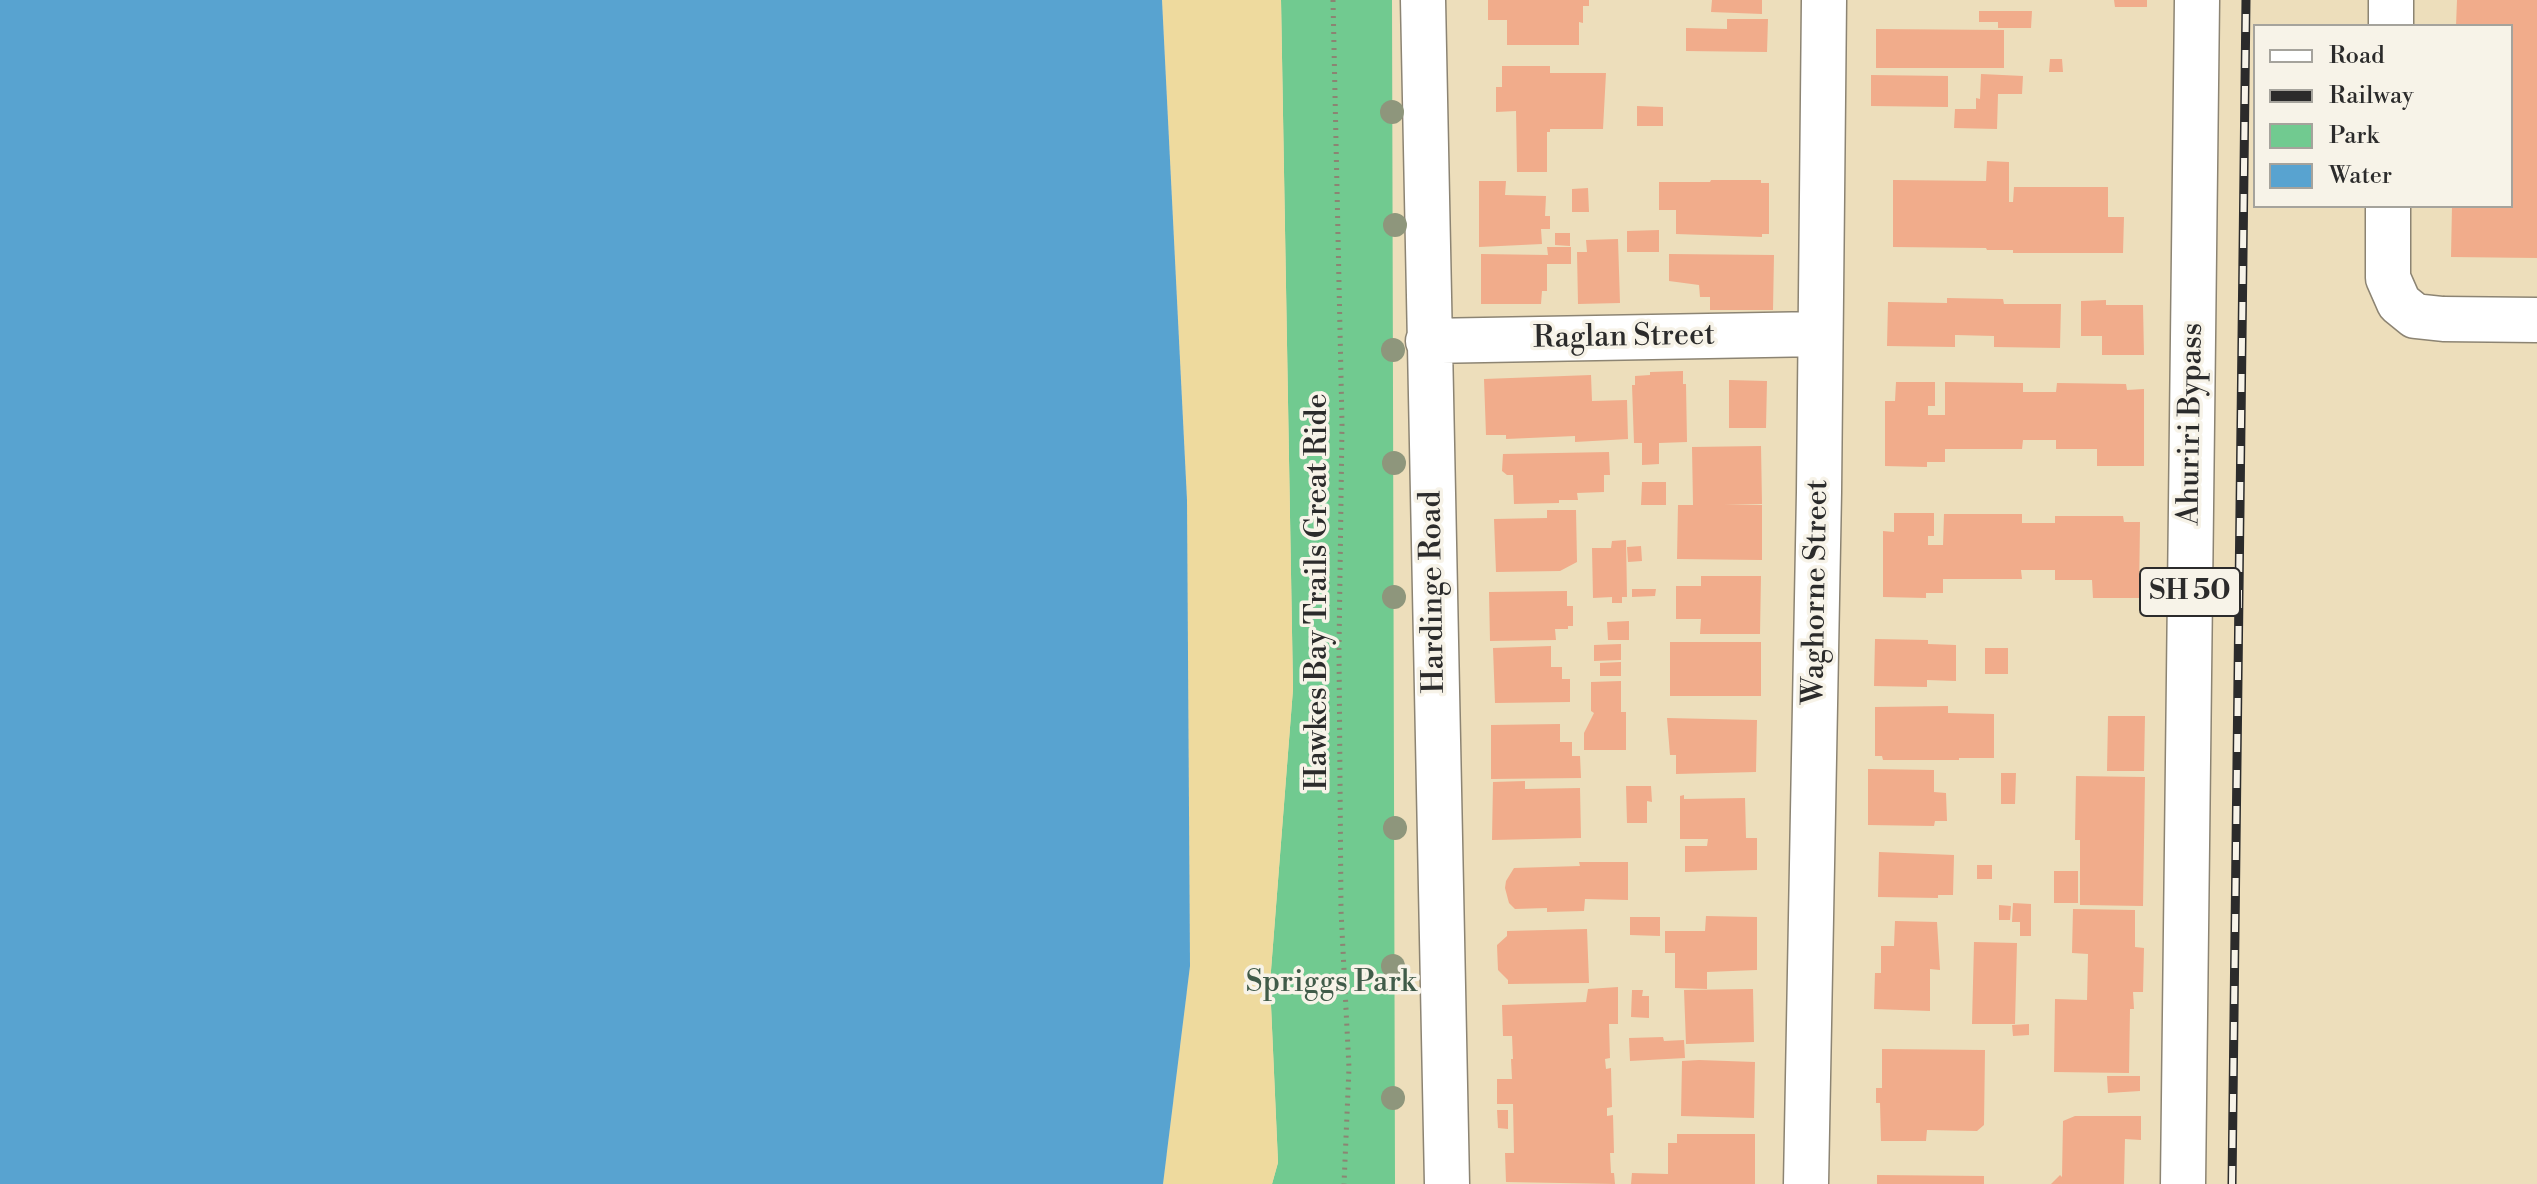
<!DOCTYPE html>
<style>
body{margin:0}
#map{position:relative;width:2537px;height:1184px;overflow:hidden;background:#eddebb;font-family:"Libre Bodoni",serif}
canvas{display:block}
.legend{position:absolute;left:2253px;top:24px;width:260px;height:184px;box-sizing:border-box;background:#f7f3e8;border:2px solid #a5a39c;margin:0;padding:10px 14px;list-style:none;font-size:24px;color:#2b2b2b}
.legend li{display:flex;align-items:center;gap:16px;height:40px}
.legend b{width:40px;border:2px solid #a5a39c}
</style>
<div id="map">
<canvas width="2537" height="1184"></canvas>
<ul class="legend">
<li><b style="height:10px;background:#fff"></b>Road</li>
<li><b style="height:10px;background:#2b2b2b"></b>Railway</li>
<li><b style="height:22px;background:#71ca90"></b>Park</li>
<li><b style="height:22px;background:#58a3d0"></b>Water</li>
</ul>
</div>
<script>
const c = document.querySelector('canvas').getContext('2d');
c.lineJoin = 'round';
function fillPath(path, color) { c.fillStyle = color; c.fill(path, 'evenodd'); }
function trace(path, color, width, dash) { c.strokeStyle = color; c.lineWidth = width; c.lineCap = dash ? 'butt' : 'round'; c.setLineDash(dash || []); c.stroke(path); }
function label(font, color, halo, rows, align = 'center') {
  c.font = font + ' "Libre Bodoni",serif'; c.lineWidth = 7; c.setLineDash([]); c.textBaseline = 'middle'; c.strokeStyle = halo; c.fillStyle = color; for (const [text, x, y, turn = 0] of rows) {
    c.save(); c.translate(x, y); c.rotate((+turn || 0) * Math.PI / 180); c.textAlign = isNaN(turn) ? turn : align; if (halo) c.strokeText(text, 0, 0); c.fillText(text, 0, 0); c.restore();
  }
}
fillPath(new Path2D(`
 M1281 0H1392L1395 1184H1272L1278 1162 1270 983 1293 689Z`), '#71ca90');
fillPath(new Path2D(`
 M1162 0H1281L1293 689 1270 983 1278 1163 1272 1184H1163L1190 966 1187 500Z`), '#eeda9e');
fillPath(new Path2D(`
 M0 0H1162L1187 500 1190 966 1163 1184H0Z`), '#58a3d0');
fillPath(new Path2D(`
 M1488 0H1589V6H1583V23L1579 22V45H1507V20H1488Z
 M1712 0H1762V14L1711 12Z
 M2114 0H2147V7H2115Z
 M2457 0H2537V258L2451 257 2452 206H2511V26H2456Z
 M1979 11H2032L2031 28H1998V22H1979Z
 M1727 19H1768L1767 52 1686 51V28L1727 29Z
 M1876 29 2004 30V68H1876Z
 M2050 59H2062L2063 72H2049Z
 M1502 66H1550V73H1606L1603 129H1550V132H1547V172H1517L1516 111 1496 112V87H1502Z
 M1981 74 2023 76 2022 94H1998L1997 129 1954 128 1955 109H1976V98L1980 99Z
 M1871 75 1948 76V107L1871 106Z
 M1637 106 1663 107V126H1637Z
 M1987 161 2009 162V202H2013L2014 187H2108V217H2124L2123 253H2013V250H1987L1986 248 1893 247V180L1986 181Z
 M1711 180H1761V183H1769V234H1762V237L1676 234V210H1659V182H1710Z
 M1479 181H1506L1505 195 1546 196 1545 216H1550V229H1541L1542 244 1479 247Z
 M1588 188 1589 212H1572V189Z
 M1659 230V252H1627V231Z
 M1555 233H1570V246L1555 245Z
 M1618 239 1620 303 1578 304 1577 252H1587L1586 240Z
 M1547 247H1571V264H1547V291H1542L1541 304H1481V254L1548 255Z
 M1669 254 1774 255 1773 310H1710V297H1700L1699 285 1669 281Z
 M1947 298 2003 299 2004 304H2061L2060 348 1994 347V336L1955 335V347L1887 346 1888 302 1947 303Z
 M2106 300V305H2143L2144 355H2102V336H2081V301Z
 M1683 371V384H1686L1687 442 1659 443V464L1642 465V443H1634L1632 385H1635V376L1650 375V372Z
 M1591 375 1592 401 1627 400 1628 439 1575 442V436L1506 439V435H1486L1484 379Z
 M1729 380 1767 381 1766 428H1729Z
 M1896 382H1935V406H1928V415H1945V382L2023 383V392H2056L2057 383 2126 384 2127 390 2144 389V466H2097V449H2056V440H2023L2022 449H1945V462H1927V467L1885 466V401H1895Z
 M1761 446 1762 504 1724 505H1762V560L1677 559 1678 505H1693L1692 447Z
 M1609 452 1610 475H1604V492L1577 493 1578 500H1559V503L1514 504 1513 475H1507L1502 471 1503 454Z
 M1642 482H1666V505H1641Z
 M1547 510H1576L1577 562 1560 571 1496 572 1494 519 1547 518Z
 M1894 513H1934V536H1928V545H1943L1944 514H2022V523H2055V516H2123L2124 522H2140L2139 598H2093L2092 580H2055V570H2021L2022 579H1943V593H1926V598L1883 597V531L1894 532Z
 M1626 540 1627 597H1622V603H1612V597L1593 598 1592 548H1611L1612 541Z
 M1641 546 1642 561 1628 562 1627 547Z
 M1701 576H1761L1760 634H1700L1701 619H1676V586H1701Z
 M1632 589H1656L1655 596 1632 597Z
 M1567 591V606H1573V626H1568V629H1555L1556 640 1490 641 1489 592Z
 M1629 621V640H1608L1607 622Z
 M1875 639 1928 640V644L1956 645V681L1927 680V687L1874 686Z
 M1670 642H1761V696H1670Z
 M1621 644V660L1594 661V645Z
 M1551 646V667H1562V679H1570V702L1495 703 1493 648Z
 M1985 648H2008V674H1985Z
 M1621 662V676H1600V663Z
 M1621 681V712H1626V750H1584V733L1594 713 1591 711V682Z
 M1948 706V713L1994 714V758H1959V760H1883L1882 756H1875V707Z
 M2108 716H2145L2144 771H2107Z
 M1667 718 1757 720 1756 772 1676 774V755H1670Z
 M1560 724V742H1572V756H1580L1581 778 1491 779V725Z
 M1868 769 1934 770V792L1946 793 1947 821H1935L1934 826 1868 825Z
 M2001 773H2016L2015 804H2001Z
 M2076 776 2145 777 2143 906 2080 905V840H2075Z
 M1525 781V789L1580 788 1581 838 1492 840 1493 782Z
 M1626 786H1651L1652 802 1647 801V823H1627Z
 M1684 795V799L1745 798 1746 838H1757V870L1685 872V846H1707L1708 839H1680V796Z
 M1879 852 1954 855 1953 895H1938V898L1878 897Z
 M1579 862H1628V900L1585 899 1584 911 1547 912V908L1515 909 1509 903 1505 888 1506 881 1514 868 1580 866Z
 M1977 865H1992V879H1977Z
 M2054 871H2078V903H2054Z
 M2013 903 2031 904V936H2020V922H2012Z
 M1999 905 2011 906 2010 920H1999Z
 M2073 909 2135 910V947L2144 948 2143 992H2133L2134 1009H2130L2129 1073 2054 1072 2055 999 2087 1000 2088 954 2072 953Z
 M1706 916 1757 917V970L1707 972V989L1675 988V953H1665V931H1705Z
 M1630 917H1660V936L1630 935Z
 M1895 921 1937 922 1940 970 1930 969V1011L1874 1009 1875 973H1881V946H1894Z
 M1587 929 1589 983 1508 984V980L1498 970 1497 945 1507 936V931Z
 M1974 942 2017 943 2015 1024H1972Z
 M1618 987V1024H1609L1610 1058 1605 1059 1606 1069 1611 1068 1612 1107 1607 1108V1116L1613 1115 1614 1153H1610L1611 1173H1614L1615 1184 1506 1182 1505 1153H1514L1513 1104H1497V1079H1512L1511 1059H1513L1512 1036H1503L1502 1005 1586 1002 1588 989Z
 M1753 989 1754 1042 1686 1044 1684 990Z
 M1632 990H1643L1642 996H1649V1018L1631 1017Z
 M2029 1024V1035L2013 1036 2012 1025Z
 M1663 1037 1664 1041 1684 1040 1685 1058 1630 1061 1629 1038Z
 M1882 1049 1985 1050 1984 1125 1977 1131 1927 1130 1926 1141H1881L1880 1103H1876V1088H1882Z
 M1699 1060 1755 1062 1754 1118 1681 1116 1682 1061Z
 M2107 1076H2140V1091L2108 1093Z
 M1497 1110H1508V1129L1498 1128Z
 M2075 1116H2141V1140L2125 1139 2124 1184H2051L2060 1175 2062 1177 2063 1121Z
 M1677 1134H1755V1184H1631L1632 1173 1668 1174V1143H1677Z
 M1877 1175 1984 1176V1184H1877Z`), '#f1ac8b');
const minor = new Path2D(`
 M1423 0 1447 1184
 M2391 26V0
 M2388 206V278L2399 303 2415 316 2443 319 2537 320
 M1428 341 1820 334
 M1806 1184 1819 492 1824 0`);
const highway = new Path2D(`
 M2183 1184 2197 0`);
trace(minor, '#8c8473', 47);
trace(highway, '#8c8473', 47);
trace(new Path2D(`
 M1333 0 1342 424 1339 649 1341 911 1349 1068 1344 1184`), '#8c8473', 5, [2, 6]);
trace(minor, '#fff', 44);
trace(highway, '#fff', 44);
const rail = new Path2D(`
 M2232 1184 2246 0`);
trace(rail, '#2b2b2b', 9);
trace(rail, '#f7f3e8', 6, [18]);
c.fillStyle = '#8e967c';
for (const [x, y] of [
 [1392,112],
 [1395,225],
 [1393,350],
 [1394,463],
 [1394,597],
 [1395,828],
 [1393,966],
 [1393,1098]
]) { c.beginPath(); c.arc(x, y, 12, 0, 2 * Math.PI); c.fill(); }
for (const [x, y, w] of [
 [2190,592,100]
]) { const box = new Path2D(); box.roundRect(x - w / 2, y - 24, w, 48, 6); c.fillStyle = '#f7f3e8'; c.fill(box); trace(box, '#2b2b2b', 2); }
label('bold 28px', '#2b2b2b', null, [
 ["SH 50",2190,592]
]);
label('30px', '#2b2b2b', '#f7f3e8', [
 ["Raglan Street",1624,338,-1],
 ["Ahuriri Bypass",2192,424,-89],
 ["Hawkes Bay Trails Great Ride",1319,592,-90],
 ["Hardinge Road",1434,592,-91],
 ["Waghorne Street",1817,592,-89]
]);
label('30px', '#405b49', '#f7f3e8', [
 ["Spriggs Park",1331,984]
]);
</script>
